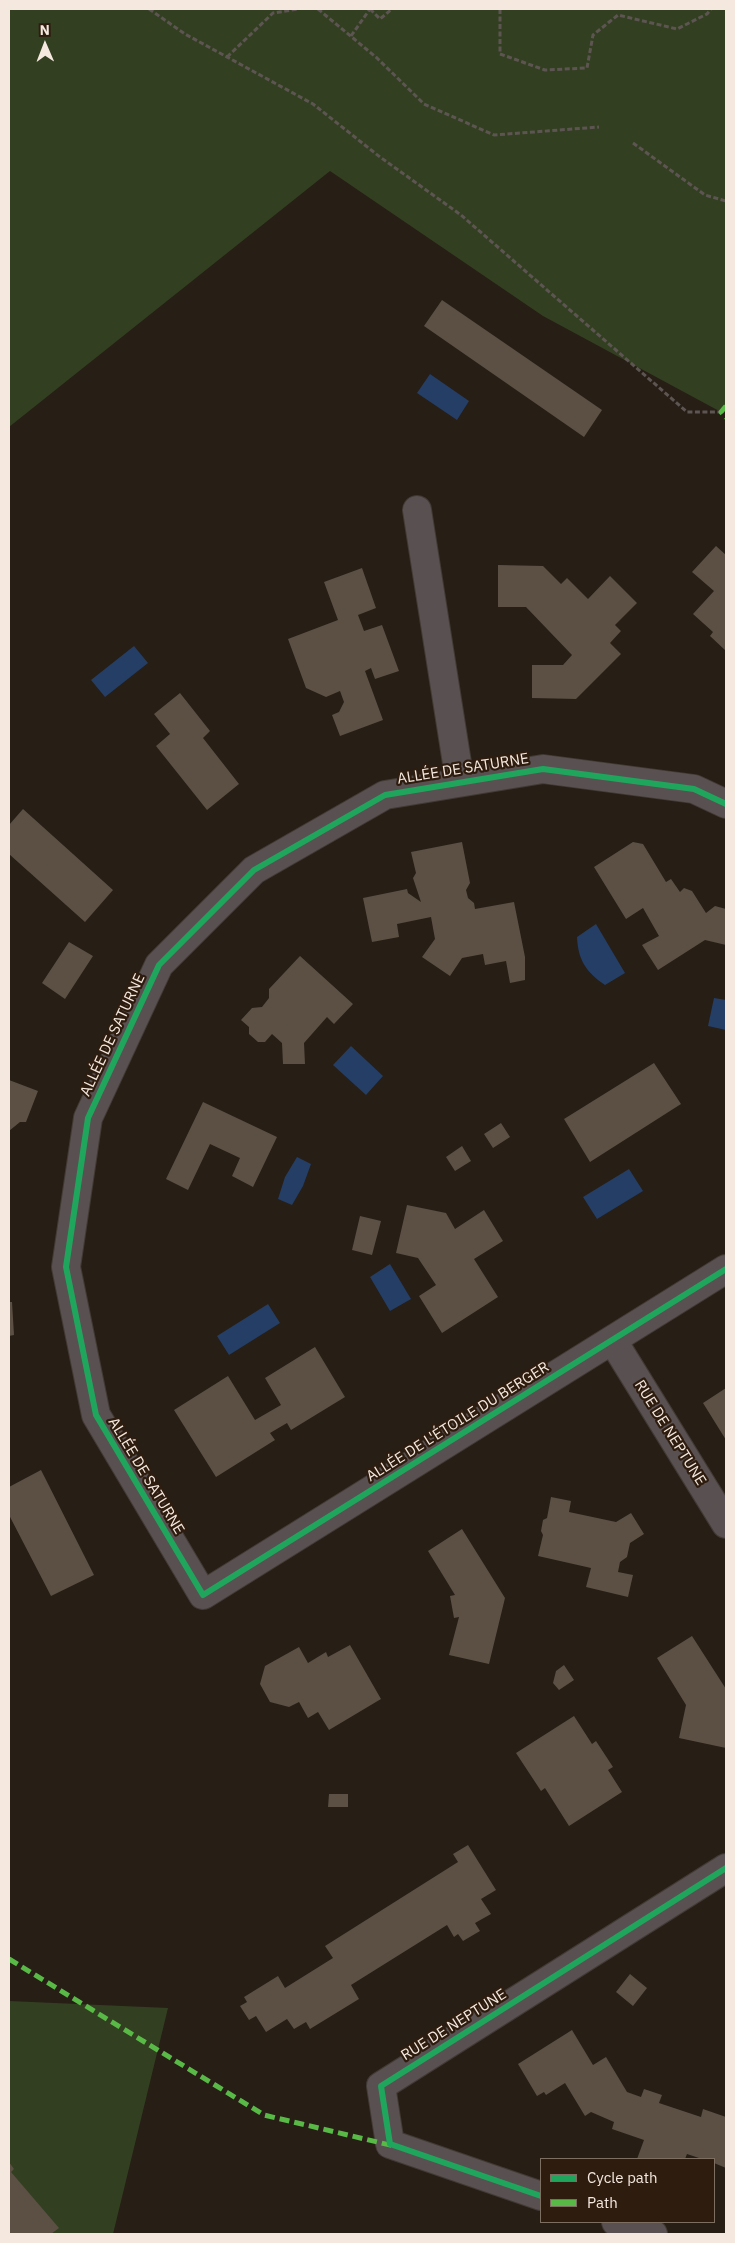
<!DOCTYPE html>
<meta charset="utf-8">
<style>
body{margin:0}
#map{position:relative;width:735px;height:2243px;overflow:hidden;background:#271e16;font-family:"IBM Plex Sans",sans-serif}
canvas{display:block}
.frame{position:absolute;inset:0;border:10px solid #f4e8df;pointer-events:none}
.legend{position:absolute;left:540px;top:2158px;width:175px;height:65px;box-sizing:border-box;background:#2e1d0f;border:1px solid #7d6e62;margin:0;padding:6px 9px;list-style:none;font-size:15px;color:#f4e8df}
.legend li{display:flex;align-items:center;gap:10px;height:25px}
.legend b{width:25px;border:1px solid #7d6e62}
.north{position:absolute;left:20px;top:20px;width:50px;height:50px;-webkit-text-stroke:4px #2e1d0f;paint-order:stroke;rotate:359deg;font-size:14px;font-weight:700;line-height:20px;text-align:center;color:#f4e8df}
.north::after{content:'';display:block;margin:auto;width:18px;height:22px;background:#f4e8df;clip-path:polygon(50% 0,100% 100%,50% 72%,0 100%)}
</style>
<div id="map">
<canvas width="735" height="2243"></canvas>
<div class="frame"></div>
<ul class="legend">
<li><b style="height:6px;background:#20a55d"></b>Cycle path</li>
<li><b style="height:6px;background:#58b947"></b>Path</li>
</ul>
<div class="north">N</div>
</div>
<script>
const c = document.querySelector('canvas').getContext('2d');
c.lineJoin = 'round';
function fillPath(path, color) { c.fillStyle = color; c.fill(path, 'evenodd'); }
function trace(path, color, width, dash) { c.strokeStyle = color; c.lineWidth = width; c.lineCap = dash ? 'butt' : 'round'; c.setLineDash(dash || []); c.stroke(path); }
function label(font, color, halo, rows, align = 'center') {
  c.font = font + ' "IBM Plex Sans",sans-serif'; c.lineWidth = 4.5; c.setLineDash([]); c.textBaseline = 'middle'; c.strokeStyle = halo; c.fillStyle = color; for (const [text, x, y, turn = 0] of rows) {
    c.save(); c.translate(x, y); c.rotate((+turn || 0) * Math.PI / 180); c.textAlign = isNaN(turn) ? turn : align; if (halo) c.strokeText(text, 0, 0); c.fillText(text, 0, 0); c.restore();
  }
}
fillPath(new Path2D(`
 M9 9H726V406L721 412 543 316 330 171 9 427Z
 M9 2001 168 2008 113 2234H9Z`), '#333f21');
fillPath(new Path2D(`
 M430 374 469 401 457 420 417 393Z
 M134 646 148 663 105 697 91 680Z
 M596 924 625 973 605 985C586 972 578 960 577 937Z
 M714 998 726 1000V1030L708 1026Z
 M351 1046 383 1076 366 1095 333 1065Z
 M297 1157 311 1164 303 1186 292 1205 278 1199 285 1177Z
 M629 1169 643 1191 597 1219 583 1197Z
 M390 1264 411 1299 390 1311 370 1277Z
 M268 1304 280 1323 229 1355 217 1336Z`), '#243e66');
fillPath(new Path2D(`
 M442 300 602 410 584 437 424 326Z
 M716 546 726 555V651L710 636 713 632 693 614 714 591 692 572Z
 M498 565 543 566 561 584 567 578 588 599 610 576 637 603 615 625 621 631 610 643 621 654 576 699 532 698V665H563L572 655 526 607H498Z
 M362 568 376 608 358 615 364 631 382 625 399 671 375 679 371 668 365 671 383 720 340 736 332 715 339 712 344 702 340 691 326 697 306 688 288 639 338 620 324 582Z
 M180 693 210 731 203 738 239 784 207 810 156 746 170 734 154 714Z
 M23 809 113 890 85 922 9 854V825Z
 M462 842 470 883 466 890 468 898 474 903 475 909 514 902 525 957V980L510 983 506 961 485 965 483 954 462 958 450 976 422 957 435 939 431 917 397 924 399 937 372 942 363 898 407 889 408 893 421 902 413 878 416 873 411 852Z
 M633 842 643 844 666 882 671 879 680 892 684 888 692 891 706 913 715 906 726 909V945L705 940 658 970 642 945 659 936 643 908 626 919 594 867Z
 M69 942 93 956 65 999 42 983Z
 M300 956 353 1004 334 1024 327 1017 304 1043 305 1064H283L282 1043 272 1034 265 1042H258L249 1034V1027L241 1020 252 1008 262 1007 269 998V989Z
 M654 1063 681 1104 590 1162 564 1119Z
 M9 1080 38 1091 26 1122H20L9 1131Z
 M203 1102 277 1137 253 1187 232 1176 240 1158 210 1144 188 1190 166 1179Z
 M501 1123 510 1137 493 1148 484 1134Z
 M462 1146 471 1161 455 1171 446 1157Z
 M407 1205 446 1213 455 1229 484 1210 503 1241 474 1259 498 1297 442 1333 419 1296 436 1285 418 1258 396 1253Z
 M360 1216 381 1221 372 1255 352 1250Z
 M9 1302H12L14 1335 9 1336Z
 M315 1347 345 1397 291 1430 287 1423 270 1433 275 1440 216 1477 174 1410 228 1376 255 1420 281 1405 265 1378Z
 M726 1388V1440L703 1403Z
 M41 1470 94 1575 51 1596 9 1515V1487Z
 M551 1497 571 1501 569 1512 616 1522 631 1513 644 1534 630 1543 627 1557 620 1562 618 1572 633 1575 628 1597 586 1587 591 1568 538 1556 543 1535 541 1531 543 1520 547 1518Z
 M462 1529 505 1598 489 1664 449 1655 459 1617 454 1618 450 1596 455 1595 428 1551Z
 M692 1636 726 1689V1748L679 1738 686 1705 657 1658Z
 M350 1645 381 1699 329 1730 318 1712 308 1718 299 1702 289 1707 270 1702 260 1684 265 1666 299 1647 308 1663 326 1652 328 1657Z
 M564 1665 574 1680 559 1690 553 1683 556 1671Z
 M574 1716 592 1744 596 1741 613 1767 608 1770 622 1792 569 1826 545 1788 541 1791 516 1753Z
 M329 1794H348V1807H328Z
 M468 1845 496 1890 481 1899 491 1914 475 1923 480 1931 463 1941 458 1934 454 1937 447 1925 351 1985 359 1999 310 2029 306 2022 294 2029 287 2019 266 2032 256 2016 249 2020 240 2006 247 2002 244 1997 278 1976 285 1988 333 1958 325 1946 458 1862 453 1854Z
 M630 1974 647 1988 633 2006 616 1992Z
 M572 2030 593 2065 606 2057 627 2092 641 2097 644 2089 662 2095 659 2103 701 2117 703 2109 726 2117V2168L714 2163V2159H702L687 2154 685 2159H637L644 2140 612 2129 614 2122 591 2112 585 2116 565 2083 546 2095 544 2092 537 2096 518 2064Z
 M9 2162 14 2169 11 2172 59 2228 51 2234H9Z`), '#5b5043');
const street = new Path2D(`
 M417 510 460 782
 M726 804 694 789 543 769 385 795 254 870 159 965 88 1118 66 1267 96 1415 203 1595 726 1269
 M613 1341 726 1524
 M541 2196 390 2144 381 2086 726 1868
 M616 2222 653 2234`);
trace(street, '#423a34', 30);
trace(new Path2D(`
 M149 9 185 34 313 104 380 157 461 215 687 412H721
 M318 9 377 58 424 104 494 135 599 127
 M370 9 380 19 392 9
 M500 9V54L545 70 587 68 593 35 618 15 677 29 707 14 711 9
 M351 36 370 9
 M227 57 273 13 299 9
 M633 143 705 195 726 201`), '#5d5552', 3, [5, 2.5]);
trace(street, '#595051', 28);
trace(new Path2D(`
 M726 406 721 412 726 418
 M9 1959 264 2115 394 2146`), '#58b947', 5, [10, 5]);
trace(new Path2D(`
 M726 804 694 789 543 769 385 795 254 870 159 965 88 1118 66 1267 96 1415 203 1595 726 1269
 M541 2196 390 2144 381 2086 726 1868`), '#20a55d', 6);
label('15px', '#f4e8df', '#2e1d0f', [
 ["ALLÉE DE SATURNE",463,769,-9],
 ["ALLÉE DE SATURNE",113,1035,-65],
 ["ALLÉE DE L'ÉTOILE DU BERGER",458,1422,-32],
 ["RUE DE NEPTUNE",670,1433,58],
 ["ALLÉE DE SATURNE",146,1476,59],
 ["RUE DE NEPTUNE",454,2025,-32]
]);
</script>
